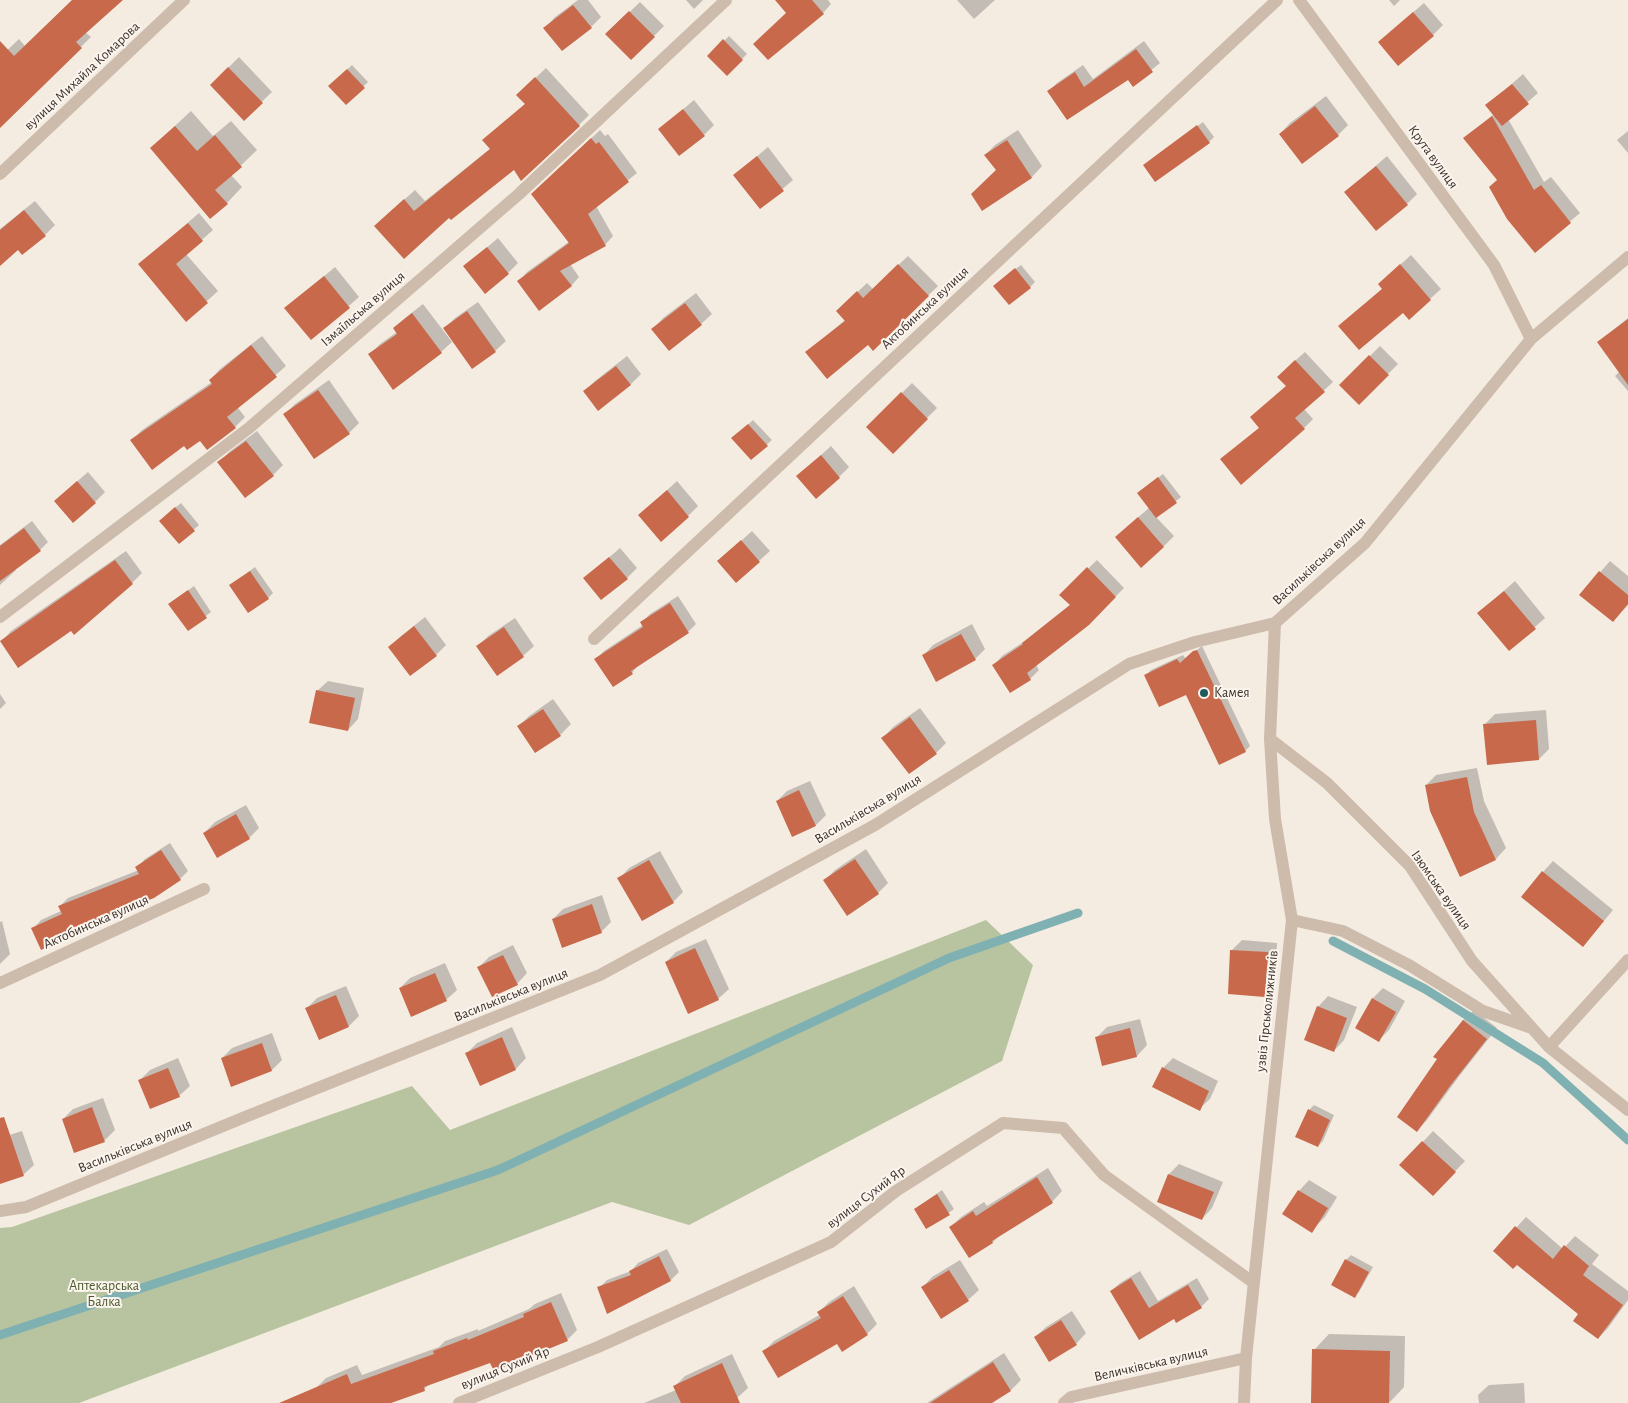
<!DOCTYPE html>
<meta charset="utf-8">
<style>
body{margin:0}
canvas{display:block;background:#f4ebe1}
</style>
<canvas width="1628" height="1403"></canvas>
<script>
const c = document.querySelector('canvas').getContext('2d');
c.lineJoin = 'round';
function fillPath(path, color) { c.fillStyle = color; c.fill(path, 'evenodd'); }
function trace(path, color, width, dash) { c.strokeStyle = color; c.lineWidth = width; c.lineCap = dash ? 'butt' : 'round'; c.setLineDash(dash || []); c.stroke(path); }
function label(font, color, halo, rows, align = 'center') {
  c.font = font + ' "Alegreya Sans",sans-serif'; c.lineWidth = 4; c.setLineDash([]); c.textBaseline = 'middle'; c.strokeStyle = halo; c.fillStyle = color; for (const [text, x, y, turn = 0] of rows) {
    c.save(); c.translate(x, y); c.rotate((+turn || 0) * Math.PI / 180); c.textAlign = isNaN(turn) ? turn : align; if (halo) c.strokeText(text, 0, 0); c.fillText(text, 0, 0); c.restore();
  }
}
fillPath(new Path2D(`
 M986 920 1033 965 1002 1061 689 1225 612 1202 79 1403H0V1228L12 1227 412 1086 450 1130Z`), '#b8c4a0');
fillPath(new Path2D(`
 M74 0H121L85 32 91 37 0 126V57L19 39 25 46Z
 M578 0H588L601 17 591 27 545 28 555 17Z
 M686 0H703L694 9Z
 M785 0H828L831 4 823 13 787 12Z
 M957 0H995L974 19Z
 M1389 0H1400L1394 6Z
 M640 2 664 26 631 59 607 34Z
 M1424 3 1443 25 1433 35 1390 32Z
 M729 36 747 54 727 74 709 56Z
 M1144 41 1160 63 1133 85 1128 78 1068 119 1049 91 1057 83 1083 65 1093 79Z
 M239 57 272 92 244 119 211 85Z
 M352 65 368 82 346 103 330 86Z
 M546 68 589 115 579 125 514 169 450 216H386L415 190 425 201 491 148 484 140 526 103 528 85Z
 M1523 74 1538 93 1508 119 1544 182 1551 177 1580 213 1535 251 1499 179 1465 139 1494 114 1487 106Z
 M1326 96 1348 125 1338 135 1280 134 1290 123Z
 M694 100 714 125 704 135 660 129Z
 M191 111 213 136 231 121 257 150 231 175 242 187 227 203 151 148Z
 M1203 122 1214 137 1209 142 1150 161Z
 M600 130 605 136 608 134 637 173 596 206 613 236 605 245 570 264 579 277 571 286 519 281 527 272 570 241 542 185Z
 M1018 130 1042 166 1032 177 982 209 997 170 985 155 995 145Z
 M1628 131V153L1617 140Z
 M768 147 793 180 760 208 735 175Z
 M1387 156 1417 194 1407 204 1346 192Z
 M35 201 55 225 45 235 18 249 0 264V229Z
 M199 213 213 230 186 254 218 291 186 320 140 264Z
 M498 238 518 263 508 273 465 266Z
 M1411 255 1441 289 1430 299 1403 311 1340 326 1383 288 1379 284Z
 M908 256 938 286 873 349 868 343 807 352 845 320 847 302 867 283 873 289Z
 M1021 265 1035 282 1030 287 1000 281Z
 M335 267 359 297 311 339 286 308Z
 M696 293 712 314 701 324 669 349 653 329 663 318Z
 M478 302 506 341 495 351 473 367 445 328 455 318Z
 M423 304 452 342 441 352 370 354 380 344 397 332 394 328 405 318Z
 M1628 318V391L1615 376 1620 371 1598 342Z
 M262 336 286 366 238 408 245 417 235 427 185 445 132 440 142 430 212 382 210 380 220 369Z
 M1380 346 1398 364 1359 403 1341 385Z
 M1305 352 1333 382 1304 409 1313 419 1304 428 1222 459 1260 427 1287 386V368Z
 M627 356 641 374 631 384 598 409 584 392 595 381Z
 M329 380 359 423 349 433 285 414 295 404Z
 M912 383 937 408 893 452 868 427Z
 M753 420 772 440 751 459 738 434Z
 M257 431 283 465 273 475 219 463 229 452Z
 M831 446 849 467 839 477 798 476Z
 M88 472 105 492 95 502 66 491Z
 M1163 474 1181 497 1156 517 1174 536 1163 547 1127 527 1150 507 1144 488Z
 M677 481 698 506 688 516 640 515Z
 M181 503 199 525 179 543 165 516Z
 M32 521 48 542 40 550 15 568 16 570 0 585V545Z
 M752 531 770 551 759 561H719Z
 M620 548 637 568 627 578H585Z
 M126 551 142 573 132 583 71 629 1 642 11 631Z
 M1097 560 1124 588 1088 624 1036 665 1039 670 1030 679 994 665 1002 656 1025 641 1071 604 1061 595Z
 M1610 561 1628 576V605L1613 621 1581 594Z
 M255 567 273 593 268 598 231 585Z
 M1515 581 1545 618 1510 649 1479 613Z
 M194 586 211 612 188 630 179 597Z
 M678 596 696 624 688 632 639 664 632 673 596 659 604 651 643 625 642 622 650 614Z
 M425 617 446 645 436 655 390 647 400 637Z
 M515 618 534 646 523 656 478 646 488 636Z
 M972 624 985 649 975 659 923 656 933 645Z
 M1202 646 1250 746 1245 751 1186 693 1146 675 1151 670 1183 655 1186 659Z
 M328 681 364 688 358 719 348 730 317 691Z
 M0 694 6 703 0 709Z
 M553 699 571 724 560 735 536 751 519 726 529 716Z
 M920 708 946 743 936 753 883 738 893 727Z
 M1546 710 1549 749 1539 759 1485 724 1495 714Z
 M1477 768 1484 801 1506 848 1496 859 1461 875 1426 785 1436 775Z
 M810 781 826 815 816 825 793 836 777 801 787 791Z
 M246 805 259 828 249 838 204 833 215 822Z
 M170 843 188 871 180 879 98 918 90 926 33 929 41 920 61 911 59 907 68 898 139 870 137 868 145 859Z
 M866 849 888 883 878 893 825 880 835 870Z
 M660 851 683 892 673 902 619 879 629 868Z
 M1553 861 1613 910 1583 946 1543 872Z
 M602 895 611 922 601 932 553 919 563 909Z
 M2 921 10 954 0 964V922Z
 M706 939 729 989 718 999 666 962 676 952Z
 M1242 940 1277 943 1275 985 1264 995 1232 950Z
 M513 945 527 973 517 984 479 967 489 957Z
 M445 963 457 990 446 1000 400 988 410 978Z
 M346 986 359 1016 349 1026 307 1008 317 998Z
 M1383 988 1405 1001 1389 1030 1379 1040 1356 1027 1373 998Z
 M1328 996 1357 1007 1344 1040 1334 1051 1318 1007Z
 M1474 1010 1497 1028 1460 1075 1427 1120 1417 1130 1439 1059 1435 1056 1463 1020Z
 M1140 1019 1147 1045 1137 1056 1103 1064 1096 1038 1107 1027Z
 M512 1027 526 1058 516 1069 481 1084 467 1053 477 1043Z
 M272 1033 282 1060 272 1070 232 1085 222 1058 232 1048Z
 M178 1058 190 1086 179 1096 140 1080 150 1070Z
 M1173 1058 1218 1081 1210 1099 1199 1109 1163 1068Z
 M103 1098 115 1130 105 1140 75 1151 63 1119 73 1109Z
 M1314 1105 1334 1115 1323 1141 1318 1146 1309 1110Z
 M22 1131 34 1165 23 1175 0 1183V1138Z
 M1433 1131 1465 1161 1443 1184 1401 1165Z
 M1179 1164 1223 1182 1212 1208 1202 1219 1158 1201 1169 1174Z
 M1048 1168 1062 1191 1052 1202 1001 1234 993 1242 970 1257 951 1227 961 1217 984 1202 987 1206Z
 M1309 1180 1337 1197 1325 1217 1314 1228 1299 1191Z
 M942 1190 954 1209 927 1228 915 1209Z
 M1526 1217 1563 1249 1575 1236 1599 1255 1592 1264 1628 1291V1300L1608 1328 1598 1338 1580 1314 1517 1264 1495 1251Z
 M667 1249 679 1272 671 1280 608 1312 599 1288 607 1280 631 1271 638 1263Z
 M1351 1255 1373 1267 1359 1292 1354 1296 1333 1284 1346 1260Z
 M960 1260 979 1290 968 1300 922 1288 932 1277Z
 M1140 1271 1158 1301 1197 1278 1209 1299 1201 1307 1174 1318 1139 1338 1111 1291 1120 1283Z
 M854 1286 877 1324 867 1334 838 1342 764 1351 774 1341 821 1314 819 1312 829 1302Z
 M561 1293 577 1330 567 1340 491 1361 430 1384 424 1389 387 1403H322L316 1388 326 1378 357 1365 362 1375 439 1347 445 1341 478 1329V1331L529 1309 535 1304Z
 M1072 1311 1086 1333 1076 1344 1035 1337 1046 1327Z
 M1329 1334 1405 1336 1404 1387 1389 1403 1314 1350Z
 M1004 1353 1021 1380 1011 1390 990 1403H927Z
 M732 1354 748 1388 737 1398 726 1403H644L676 1390 675 1386 685 1376Z
 M1524 1383 1525 1403H1479L1478 1395 1489 1385Z`), '#0003');
trace(new Path2D(`
 M1333 941 1425 989 1543 1063 1628 1140
 M0 1335 498 1170 949 958 1078 913`), '#7fb0b2', 9);
fillPath(new Path2D(`
 M72 0H123L76 42 82 48 0 128V41L14 56Z
 M775 0H812L824 14 768 60 753 44 786 13Z
 M573 5 592 28 562 51 543 28Z
 M629 11 655 37 631 60 605 34Z
 M1413 12 1434 36 1398 66 1378 42Z
 M723 39 743 60 727 76 707 56Z
 M1136 49 1153 72 1133 87 1128 80 1067 120 1047 91 1075 72 1084 87Z
 M228 67 263 103 244 121 210 85Z
 M347 69 365 88 346 105 328 86Z
 M535 77 580 126 521 181 514 170 451 220 449 218 404 259 374 226 404 199 414 211 490 149 482 140 525 104 516 95Z
 M1512 84 1529 104 1502 126 1485 105Z
 M1315 106 1339 136 1302 164 1279 134Z
 M683 109 705 136 679 156 658 129Z
 M1492 116 1534 190 1541 185 1571 223 1535 253 1507 219 1489 187 1497 180 1463 138Z
 M1197 125 1210 143 1155 182 1143 165Z
 M175 126 197 151 215 135 242 167 215 190 228 204 210 219 150 148Z
 M591 138 596 144 599 142 629 182 588 214 606 246 560 271 572 286 539 311 517 281 569 243 531 194Z
 M1007 140 1032 178 982 211 971 194 996 170 984 155Z
 M757 156 784 191 760 209 733 175Z
 M1376 166 1408 205 1376 231 1344 192Z
 M24 210 46 236 22 255 18 250 0 266V230Z
 M188 223 203 241 176 264 208 303 186 322 138 264Z
 M487 247 509 274 485 294 463 266Z
 M898 264 929 296 873 351 868 345 827 379 805 352 845 321 836 311 857 291 863 298Z
 M1400 264 1431 300 1409 320 1403 313 1359 350 1338 326 1382 289 1378 284Z
 M1015 268 1031 288 1009 305 993 286Z
 M324 276 350 308 311 340 284 308Z
 M685 303 702 325 669 351 651 329Z
 M467 311 496 352 472 369 443 328Z
 M412 313 442 353 393 390 368 354 397 334 393 328Z
 M1628 319V385L1597 342Z
 M251 345 277 377 227 417 236 428 207 450 200 441 187 450 184 446 152 470 130 440 212 384 209 380Z
 M1369 355 1389 375 1359 405 1339 385Z
 M1295 360 1325 392 1295 418 1305 429 1241 485 1220 459 1259 428 1250 417 1286 386 1277 377Z
 M616 366 631 385 598 411 583 391Z
 M318 390 350 434 314 459 283 414Z
 M901 392 928 419 893 454 866 427Z
 M748 424 768 446 751 460 731 438Z
 M246 441 274 476 245 498 217 462Z
 M821 455 840 478 816 499 796 476Z
 M1158 477 1177 503 1156 518 1137 493Z
 M77 481 96 503 73 523 54 501Z
 M667 490 689 517 661 542 638 515Z
 M175 507 195 531 179 544 159 521Z
 M1138 517 1164 547 1141 568 1115 537Z
 M24 528 41 551 0 581V546Z
 M741 540 760 562 736 583 717 561Z
 M609 557 628 579 601 600 583 578Z
 M115 560 133 584 74 635 71 631 18 668 0 641Z
 M1087 567 1116 597 1089 625 1027 673 1031 680 1010 693 992 665 1023 644 1022 643 1070 605 1059 595Z
 M250 571 269 599 248 613 229 585Z
 M1599 571 1628 595V604L1613 622 1579 595Z
 M188 590 207 618 188 631 168 604Z
 M1504 591 1536 629 1509 651 1477 613Z
 M670 603 689 633 631 671 633 674 613 687 594 659 643 627 640 622Z
 M414 626 437 656 410 676 388 647Z
 M504 627 524 657 497 676 476 646Z
 M961 634 976 660 936 682 922 655Z
 M1197 650 1246 752 1219 765 1186 695 1159 707 1144 675 1177 659 1180 663 1193 651Z
 M316 690 355 698 348 731 309 723Z
 M543 709 561 736 535 753 517 726Z
 M910 717 937 754 909 774 881 738Z
 M1536 720 1539 760 1487 765 1483 724Z
 M1467 777 1474 812 1496 860 1460 877 1430 811 1425 785Z
 M799 790 816 826 792 837 776 801Z
 M236 814 250 839 217 858 203 833Z
 M161 850 181 880 154 898 89 923 90 927 41 950 31 928 62 914 58 906 139 874 135 867Z
 M855 859 879 894 847 916 823 880Z
 M649 860 674 903 642 921 617 878Z
 M1542 871 1604 921 1583 947 1521 897Z
 M592 904 602 933 562 948 552 919Z
 M695 948 719 1000 688 1014 665 962Z
 M1230 950 1268 952 1265 997 1228 994Z
 M503 955 518 985 492 997 477 967Z
 M435 973 447 1001 411 1017 399 988Z
 M336 995 349 1027 319 1040 305 1008Z
 M1372 998 1396 1012 1379 1042 1355 1028Z
 M1317 1006 1347 1018 1334 1052 1304 1040Z
 M1463 1020 1487 1039 1450 1086 1417 1132 1397 1117 1437 1059 1433 1057Z
 M1130 1028 1137 1057 1102 1066 1095 1037Z
 M502 1037 516 1070 480 1086 465 1053Z
 M262 1043 272 1071 231 1087 221 1058Z
 M1162 1067 1209 1091 1200 1111 1152 1087Z
 M168 1068 180 1097 150 1109 138 1080Z
 M92 1107 105 1142 74 1153 62 1119Z
 M1308 1109 1330 1120 1318 1147 1295 1137Z
 M4 1117 24 1176 0 1184V1118Z
 M1422 1141 1456 1172 1433 1196 1399 1165Z
 M1168 1174 1214 1192 1202 1220 1157 1202Z
 M1037 1177 1053 1203 992 1241 993 1243 969 1258 949 1227 973 1211 976 1216Z
 M1298 1190 1328 1208 1312 1233 1282 1214Z
 M937 1194 950 1215 926 1229 914 1209Z
 M1515 1226 1553 1259 1564 1245 1589 1266 1583 1275 1623 1305 1598 1339 1573 1321 1578 1314 1517 1265 1513 1269 1493 1251Z
 M659 1256 671 1281 607 1314 597 1287 631 1275 629 1271Z
 M1345 1259 1369 1272 1355 1298 1331 1285Z
 M949 1270 969 1301 941 1319 921 1287Z
 M1131 1278 1149 1308 1188 1285 1202 1308 1176 1323 1174 1319 1139 1340 1110 1291Z
 M843 1296 868 1335 842 1352 837 1344 778 1378 762 1351 821 1318 817 1312Z
 M551 1302 568 1341 494 1371 490 1363 424 1387 425 1391 391 1403H279L347 1374 351 1384 434 1354 433 1351 467 1338 468 1340 524 1317 523 1314Z
 M1061 1320 1077 1345 1049 1362 1034 1337Z
 M1312 1349 1390 1351 1389 1403H1311Z
 M993 1362 1011 1391 992 1403H930Z
 M722 1363 740 1403H681L673 1386Z`), '#c8694b');
trace(new Path2D(`
 M1299 0 1494 265 1531 339
 M0 174 184 0
 M0 617 249 428 519 194 726 0
 M594 639 1277 0
 M1270 739 1327 783 1410 866 1472 961 1549 1047 1628 1110
 M1292 920 1343 931 1409 965 1483 1011 1529 1027
 M0 983 204 889
 M1549 1047 1628 960
 M0 1211 26 1207 245 1117 600 975 875 825 1129 664 1195 642 1275 623 1365 543 1531 339 1628 257
 M459 1403 598 1347 831 1242 896 1191 1003 1123 1063 1128 1104 1175 1254 1283
 M1064 1403 1071 1397 1246 1358
 M1244 1403 1246 1358 1292 920 1275 819 1270 739 1275 623`), '#cdbbac', 12);
for (const [x, y, r, color] of [
 [1204,693,5,"#1f5a5e"]
]) { const dot = new Path2D(); dot.arc(x, y, r, 0, 2 * Math.PI); c.fillStyle = color; c.fill(dot); trace(dot, '#fbf5ee', 2); }
label('14px', '#3b302b', '#fbf5ee', [
 ["вулиця Михайла Комарова",82,76,-43],
 ["Крута вулиця",1433,157,54],
 ["Актобинська вулиця",925,308,-43],
 ["Ізмаїльська вулиця",363,309,-41],
 ["Васильківська вулиця",1319,561,-43],
 ["Васильківська вулиця",868,809,-31],
 ["Ізюмська вулиця",1441,890,55],
 ["Актобинська вулиця",96,922,-24],
 ["Васильківська вулиця",511,995,-22],
 ["узвіз Гірськолижників",1267,1011,-84],
 ["Васильківська вулиця",135,1146,-22],
 ["вулиця Сухий Яр",866,1197,-37],
 ["Величківська вулиця",1151,1364,-13],
 ["вулиця Сухий Яр",505,1368,-22]
]);
label('14px', '#3b302b', '#fbf5ee', [
 ["Камея",1214,693]
], 'left');
label('14px', '#4a5a2e', '#fbf5ee', [
 ["Аптекарська",104,1286],
 ["Балка",104,1302]
]);
</script>
